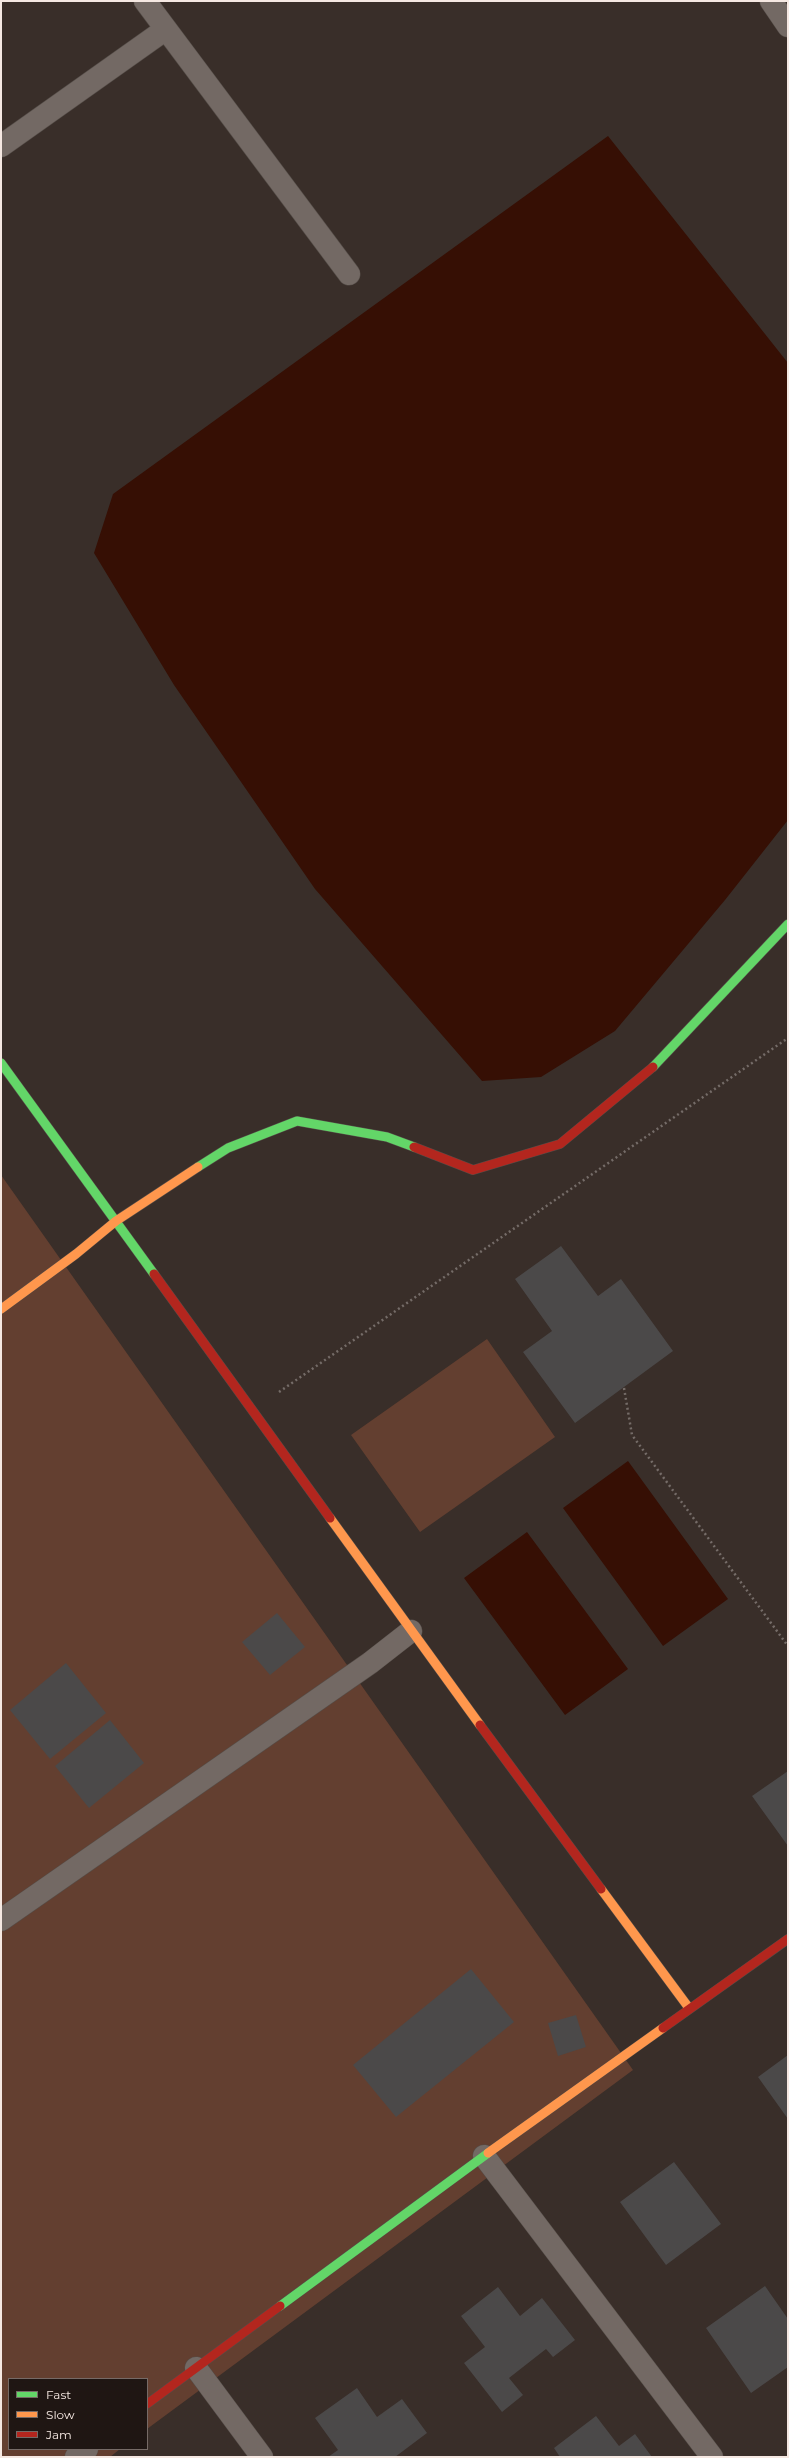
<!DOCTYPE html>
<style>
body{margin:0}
#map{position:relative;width:789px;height:2458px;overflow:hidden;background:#392e29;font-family:Montserrat,sans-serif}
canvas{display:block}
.frame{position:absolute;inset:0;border:2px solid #f5e8e2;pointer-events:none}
.legend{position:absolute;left:8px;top:2378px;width:140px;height:72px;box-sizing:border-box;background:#1f1613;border:1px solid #756a66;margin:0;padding:5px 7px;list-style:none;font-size:12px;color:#f5e8e2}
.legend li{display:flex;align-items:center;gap:8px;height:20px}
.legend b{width:20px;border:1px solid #756a66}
</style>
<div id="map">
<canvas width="789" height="2458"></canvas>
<div class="frame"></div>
<ul class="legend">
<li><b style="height:5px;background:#63d668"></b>Fast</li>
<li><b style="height:5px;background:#ff974d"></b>Slow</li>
<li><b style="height:5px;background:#b3261e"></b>Jam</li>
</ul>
</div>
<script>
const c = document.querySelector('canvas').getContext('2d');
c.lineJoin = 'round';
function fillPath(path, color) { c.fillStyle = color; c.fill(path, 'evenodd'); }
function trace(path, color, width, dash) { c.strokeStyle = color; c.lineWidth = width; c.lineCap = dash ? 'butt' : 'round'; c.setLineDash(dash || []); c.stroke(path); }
fillPath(new Path2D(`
 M1 1175 633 2070 147 2429V2379H9V2449H120L110 2457H1Z
 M487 1339 555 1437 420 1532 351 1435Z`), '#633f30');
fillPath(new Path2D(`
 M608 136 788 363V820L725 900 615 1031 541 1077 482 1081 315 889 174 685 94 553 113 494Z
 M628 1461 728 1599 663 1646 563 1508Z
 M527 1532 628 1669 565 1715 464 1578Z`), '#360f04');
fillPath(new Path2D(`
 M561 1246 598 1296 621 1279 673 1351 575 1423 523 1352 552 1331 515 1279Z
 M277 1613 305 1647 270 1675 242 1642Z
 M66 1663 106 1713 50 1759 10 1710Z
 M110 1720 144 1763 89 1808 55 1766Z
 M788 1771V1846L752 1796Z
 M471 1969 514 2022 396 2117 353 2065Z
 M576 2015 586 2047 558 2056 548 2023Z
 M788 2055V2119L758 2077Z
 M674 2162 721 2224 666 2265 620 2202Z
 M765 2286 788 2319V2367L751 2393 706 2328Z
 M498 2287 520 2316 542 2298 575 2340 553 2357 546 2349 509 2378 523 2395 502 2412 464 2363 485 2347 461 2316Z
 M357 2388 377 2417 402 2399 427 2433 395 2457H328L338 2450 315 2418Z
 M596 2416 619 2446 635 2434 652 2457H560L554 2448Z`), '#4b4949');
const street = new Path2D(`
 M145 1 349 274
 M771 1 788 26
 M1 146 166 29
 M1 1920 370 1663 411 1631
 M484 2156 712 2457
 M196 2368 262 2457
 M76 2457 87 2449`);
const fast = new Path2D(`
 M1 1063 154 1274
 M653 1067 788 924
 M198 1167 228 1148 297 1121 387 1137 414 1147
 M280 2306 488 2153`);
const slow = new Path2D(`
 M1 1309 76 1254 116 1221 198 1167
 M330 1518 480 1725
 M601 1889 689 2008
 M488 2153 663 2028`);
const jam = new Path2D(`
 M414 1147 473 1170 560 1144 653 1067
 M154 1274 330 1518
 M480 1725 601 1889
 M663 2028 788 1939
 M147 2404 280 2306`);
trace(street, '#554d48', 23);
trace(fast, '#554d48', 10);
trace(slow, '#554d48', 10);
trace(jam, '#554d48', 10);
trace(new Path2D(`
 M624 1388 632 1435 788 1646
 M279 1392 788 1038`), '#756c68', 2.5, [2, 3]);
trace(street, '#736964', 22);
trace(fast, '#63d668', 9);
trace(slow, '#ff974d', 9);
trace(jam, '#b3261e', 9);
</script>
